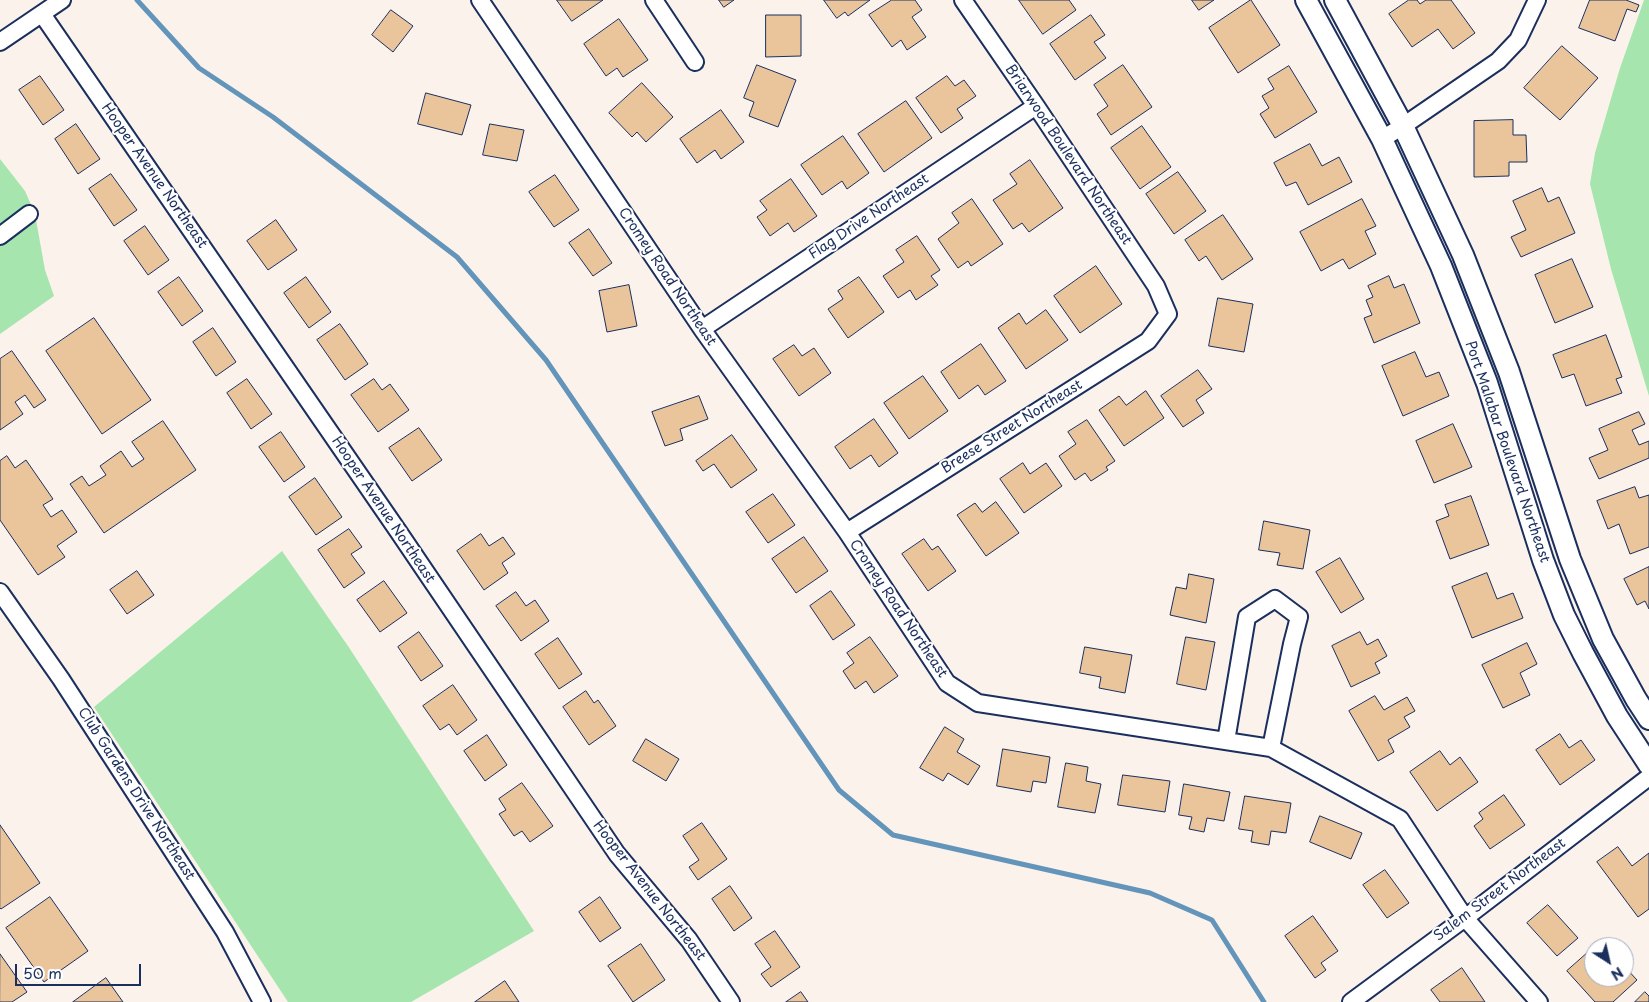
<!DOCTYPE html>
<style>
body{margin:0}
#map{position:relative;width:1649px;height:1002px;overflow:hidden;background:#fbf3eb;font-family:"Playpen Sans",sans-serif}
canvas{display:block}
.north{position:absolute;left:1584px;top:937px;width:50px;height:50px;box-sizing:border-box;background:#fff;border:1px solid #a4acbf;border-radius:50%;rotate:145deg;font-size:14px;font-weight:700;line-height:20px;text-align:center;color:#1b2f5e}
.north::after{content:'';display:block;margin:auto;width:18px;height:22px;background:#1b2f5e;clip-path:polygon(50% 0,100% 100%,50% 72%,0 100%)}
.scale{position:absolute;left:15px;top:964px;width:126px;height:22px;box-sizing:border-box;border:2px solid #1b2f5e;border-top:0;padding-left:6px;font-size:15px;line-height:18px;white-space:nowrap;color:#1b2f5e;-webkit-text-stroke:4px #fff;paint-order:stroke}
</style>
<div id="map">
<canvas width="1649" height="1002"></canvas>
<div class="north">N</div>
<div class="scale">50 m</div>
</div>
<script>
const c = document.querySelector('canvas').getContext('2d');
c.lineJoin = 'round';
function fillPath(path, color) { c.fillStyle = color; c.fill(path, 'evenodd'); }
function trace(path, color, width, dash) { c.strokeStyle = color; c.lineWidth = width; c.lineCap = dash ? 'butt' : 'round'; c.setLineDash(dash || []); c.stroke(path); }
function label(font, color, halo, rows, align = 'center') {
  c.font = font + ' "Playpen Sans",sans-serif'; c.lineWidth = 4; c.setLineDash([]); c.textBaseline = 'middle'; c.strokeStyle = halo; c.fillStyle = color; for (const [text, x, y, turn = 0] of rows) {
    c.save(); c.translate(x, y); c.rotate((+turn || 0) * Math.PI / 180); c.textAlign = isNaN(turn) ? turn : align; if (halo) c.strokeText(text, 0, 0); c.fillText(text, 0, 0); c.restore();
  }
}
fillPath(new Path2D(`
 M1644 0H1649V396L1611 269 1590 184 1595 153 1620 68Z
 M0 159 25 191 35 214 45 270 54 296 0 334Z
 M282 551 348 646 534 931 411 1002H288L94 707Z`), '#a6e5ad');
trace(new Path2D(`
 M137 0 199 68 273 117 457 257 546 360 839 790 893 835 1150 893 1212 920 1264 1002`), '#6394b9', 5);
const building = new Path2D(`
 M557 0H603L572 21Z
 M719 0H734L724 7Z
 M824 0H870L848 16 845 12 837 18Z
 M892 0H915L922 10 912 17 926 37 907 50 901 40 892 47 869 15Z
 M1019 0H1069L1076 10 1043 34Z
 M1192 0H1214L1199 10Z
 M1251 0 1280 45 1238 73 1209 28Z
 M1409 0H1417L1420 4 1426 0H1451L1475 33 1453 49 1438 29 1412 47 1389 14Z
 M1590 0H1626L1639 5 1636 12 1627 9 1615 41 1579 28Z
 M391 10 413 26 393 52 372 35Z
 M766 15H801V56L766 57Z
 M1091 15 1105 35 1094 42 1106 58 1075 80 1050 44Z
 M619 19 648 60 623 77 617 68 606 76 584 44Z
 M1562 46 1598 78 1560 120 1524 88Z
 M757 65 796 80 778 127 749 116 754 102 744 98Z
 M1123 65 1152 107 1111 135 1097 114 1108 106 1094 85Z
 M1289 66 1317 112 1275 138 1260 114 1269 108 1262 96 1274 89 1268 79Z
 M40 76 64 110 43 125 19 90Z
 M947 76 955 86 964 80 976 96 957 109 963 118 941 133 916 98Z
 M642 83 673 117 646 142 637 132 632 137 609 113Z
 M426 93 471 105 462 135 418 124Z
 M906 101 932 138 884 172 858 134Z
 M721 110 744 142 721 159 715 150 697 163 680 139Z
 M1513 120V135H1526L1527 162H1509V176L1474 177V121Z
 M76 124 100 159 78 174 55 139Z
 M490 124 524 130 517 161 483 155Z
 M1142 126 1171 167 1140 189 1111 148Z
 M843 136 869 173 847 189 842 181 822 195 801 165Z
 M1310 144 1322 166 1339 157 1352 182 1308 205 1296 182 1286 186 1274 163Z
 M1030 160 1063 208 1029 232 1022 223 1013 229 993 200 1017 184 1010 174Z
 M1178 172 1206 211 1174 234 1146 194Z
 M111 174 137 210 114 226 89 189Z
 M555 175 579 210 554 227 529 192Z
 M791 179 817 216 794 232 788 223 770 236 757 217 767 210 760 201Z
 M1542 188 1548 202 1559 197 1575 233 1521 257 1511 237 1526 230 1513 201Z
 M972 199 1003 244 971 266 968 261 958 268 938 239 959 223 952 213Z
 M1362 199 1376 226 1365 231 1376 254 1349 269 1343 259 1321 271 1300 232Z
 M1223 215 1253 259 1222 280 1206 256 1199 261 1185 240Z
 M276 220 297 250 268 270 247 241Z
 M145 226 169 260 148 275 124 241Z
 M589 229 612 263 593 276 569 243Z
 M917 236 940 270 931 276 938 285 916 300 910 290 898 298 883 276 904 262 896 250Z
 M1572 259 1593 307 1555 323 1535 275Z
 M1096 266 1122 304 1080 333 1054 296Z
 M1389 276 1394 288 1404 284 1420 323 1374 343 1364 318 1372 315 1366 300 1373 297 1368 286Z
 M179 277 203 311 182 326 158 292Z
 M306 277 331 312 309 328 284 293Z
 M859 277 884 312 848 338 828 309 843 299 838 291Z
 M629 285 637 326 607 332 599 291Z
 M1218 298 1253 304 1244 352 1209 346Z
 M1046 310 1068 340 1026 369 998 328 1019 313 1026 324Z
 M94 318 151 400 102 434 46 351Z
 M340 324 368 364 345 380 317 340Z
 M213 328 236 362 216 376 193 342Z
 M1606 335 1622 377 1616 379 1622 393 1586 406 1574 374 1562 378 1553 355Z
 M981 344 1006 381 985 395 978 385 959 399 941 372Z
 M794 345 802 356 814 348 831 373 799 396 773 359Z
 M12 351 46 400 34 408 25 395 15 402 23 414 0 430V359Z
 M1415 352 1426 377 1439 372 1449 396 1403 416 1382 366Z
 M1198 370 1212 389 1196 400 1204 413 1183 427 1161 396Z
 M923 376 948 411 909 439 884 403Z
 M247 379 272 414 251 429 227 393Z
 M374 379 382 390 390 384 409 410 378 432 351 395Z
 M1146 391 1164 418 1124 446 1099 410 1119 396 1126 405Z
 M699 396 708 419 680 429 683 440 665 446 652 412Z
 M1639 412 1645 424 1632 430 1639 445 1649 441V458L1599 479 1589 458 1608 450 1599 429Z
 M874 419 898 453 879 467 871 455 850 469 835 447Z
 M1087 420 1115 461 1106 467 1108 470 1091 481 1085 473 1075 480 1059 456 1076 444 1068 432Z
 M163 421 196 470 104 533 70 484 82 476 89 486 106 475 100 466 121 451 132 467 144 459 132 442Z
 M1453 424 1472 467 1434 483 1416 441Z
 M419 428 442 460 412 481 389 448Z
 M281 432 305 467 284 482 259 447Z
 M732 435 757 470 731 488 714 464 703 471 696 461Z
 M7 456 15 468 26 460 53 499 43 505 51 517 62 510 77 532 57 546 65 557 38 575 0 520V461Z
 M1023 463 1030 474 1046 463 1062 486 1024 513 1000 479Z
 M315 478 342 517 316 535 289 497Z
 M1635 487 1639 498 1649 495V547L1630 554 1619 524 1608 529 1597 501Z
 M773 494 795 525 768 543 746 512Z
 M1471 496 1489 545 1450 559 1436 521 1449 516 1445 505Z
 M996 502 1019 533 986 556 957 515 975 503 982 512Z
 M1264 521 1310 530 1303 569 1277 565 1280 553 1259 550Z
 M349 529 362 547 351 554 365 573 344 588 318 550Z
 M481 534 489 546 503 537 515 554 502 563 508 573 484 590 457 551Z
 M804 537 828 571 796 593 772 559Z
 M924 539 932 550 938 546 956 571 928 591 902 554Z
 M1340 558 1364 599 1341 613 1316 572Z
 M1649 567V609L1645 601 1637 605 1624 579Z
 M137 571 154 595 127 614 110 590Z
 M1487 573 1497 599 1513 593 1523 618 1472 638 1452 587Z
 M1189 574 1214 579 1206 623 1170 615 1176 587 1186 589Z
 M384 581 407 613 380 632 357 600Z
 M831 591 855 625 833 640 810 606Z
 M516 592 526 606 535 600 549 621 521 641 496 606Z
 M419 632 443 666 421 681 398 647Z
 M1360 632 1367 645 1378 639 1387 656 1375 663 1380 673 1351 687 1332 646Z
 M870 637 898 676 874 693 866 681 855 689 843 671 854 663 847 653Z
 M1186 637 1215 642 1206 690 1177 684Z
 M558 638 582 674 559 689 535 654Z
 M1527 643 1537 664 1520 673 1530 695 1503 708 1482 665Z
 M1085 647 1132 655 1125 693 1099 688 1101 677 1080 673Z
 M453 685 477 720 457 735 449 724 440 730 423 706Z
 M586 691 594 703 598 700 616 726 589 745 563 707Z
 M1375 696 1384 710 1407 697 1415 711 1404 717 1410 727 1388 740 1394 752 1378 761 1349 711Z
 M945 727 964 739 957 752 980 766 968 785 948 773 943 781 920 768Z
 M1560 734 1569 748 1581 740 1595 760 1560 785 1536 750Z
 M487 735 507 765 485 781 464 751Z
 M646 739 679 759 666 781 633 761Z
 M1003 749 1050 757 1046 783 1033 781 1031 792 997 786Z
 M1440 751 1450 765 1460 757 1478 782 1437 811 1410 772Z
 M1066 763 1088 767 1086 781 1101 784 1095 813 1058 807Z
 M1123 775 1170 781 1165 812 1118 805Z
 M522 783 553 826 530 842 522 831 514 836 499 814 506 810 499 799Z
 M1184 784 1230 792 1224 821 1207 818 1204 832 1189 829 1192 817 1179 815Z
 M1504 795 1525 825 1490 849 1474 826 1483 819 1479 813Z
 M1245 796 1291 803 1286 833 1271 831 1269 845 1251 842 1253 831 1239 829Z
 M1320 816 1362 833 1351 859 1310 842Z
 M702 823 727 859 698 880 689 867 699 860 683 836Z
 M0 825 40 883 1 909 0 908Z
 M1618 847 1632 866 1649 853V909L1638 917 1597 862Z
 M1385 870 1409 903 1387 918 1363 885Z
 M730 886 752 918 734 931 712 899Z
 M50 897 88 951 44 982 6 928Z
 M600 897 621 928 600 942 579 912Z
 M1548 905 1578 938 1557 956 1527 923Z
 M1313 916 1338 951 1321 963 1326 970 1315 978 1285 936Z
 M775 931 800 967 771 987 761 974 771 967 755 944Z
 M1601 941 1607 947H1594V977H1624V966L1637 980 1613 1002H1595L1567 971Z
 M641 944 665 980 633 1002 608 966Z
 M0 954 27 992 12 1002H0Z
 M1462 968 1485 1002H1440L1431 990Z
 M106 978 123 1002H73Z
 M505 981 519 1002H475Z
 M801 992 808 1002H786Z
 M1645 992 1649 996V1002H1635Z`);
fillPath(building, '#eac49a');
trace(building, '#1b2f5e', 1);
const minor = new Path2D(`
 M480 0 702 329 847 532 947 683 978 703 1271 748 1400 819 1465 918 1539 1002
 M654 0 695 62
 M42 14 398 531 617 854 689 940 731 1002
 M0 42 62 0
 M1382 139 1403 126 1498 61 1518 40 1537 0
 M0 236 29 214
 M702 329 1036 106
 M847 532 1148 341 1168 314 1156 286 1036 106 963 0
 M0 592 61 679 225 932 262 1002
 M1226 741 1247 617 1275 599 1299 617 1292 644 1271 748
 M1351 1002 1465 918 1649 777`);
const tertiary = new Path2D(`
 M1306 0 1382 139 1441 266 1487 383 1543 560 1564 615 1583 653 1617 716 1649 765
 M1335 0 1403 126 1463 255 1509 372 1570 559 1603 639 1636 699 1649 719`);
trace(minor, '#1b2f5e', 20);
trace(tertiary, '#1b2f5e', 24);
trace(minor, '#fff', 16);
trace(tertiary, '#fff', 20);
label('14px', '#1b2f5e', '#fff', [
 ["Briarwood Boulevard Northeast",1068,155,56],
 ["Hooper Avenue Northeast",154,176,55],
 ["Flag Drive Northeast",869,217,-34],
 ["Cromey Road Northeast",667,277,56],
 ["Breese Street Northeast",1012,427,-32],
 ["Port Malabar Boulevard Northeast",1507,452,71],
 ["Hooper Avenue Northeast",383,510,56],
 ["Cromey Road Northeast",898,609,56],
 ["Club Gardens Drive Northeast",136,794,57],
 ["Salem Street Northeast",1500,890,-37],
 ["Hooper Avenue Northeast",649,891,52]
]);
</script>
